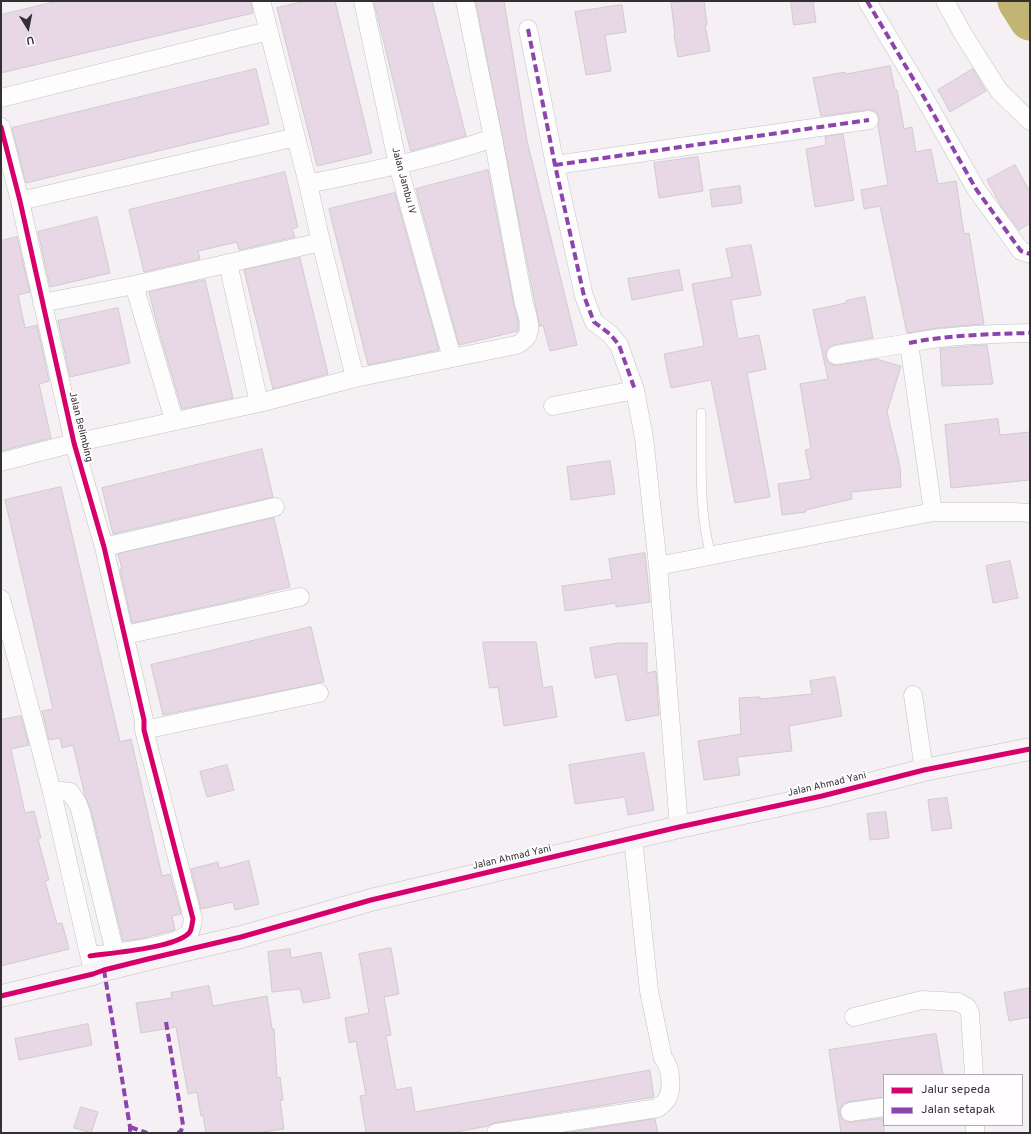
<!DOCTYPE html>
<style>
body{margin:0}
#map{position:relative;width:1031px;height:1134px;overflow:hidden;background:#f4f0f3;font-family:Overpass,sans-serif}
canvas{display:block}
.frame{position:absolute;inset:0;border:2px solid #333033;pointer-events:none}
.legend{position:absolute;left:883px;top:1074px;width:140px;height:52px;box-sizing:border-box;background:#fffdff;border:1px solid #adabad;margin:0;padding:5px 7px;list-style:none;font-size:12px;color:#333033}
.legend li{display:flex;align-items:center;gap:8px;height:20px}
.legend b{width:20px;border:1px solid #adabad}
.north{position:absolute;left:8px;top:8px;width:40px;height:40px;-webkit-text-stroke:3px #fffdff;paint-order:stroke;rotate:170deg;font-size:11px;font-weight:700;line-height:16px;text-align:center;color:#333033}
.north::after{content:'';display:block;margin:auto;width:14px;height:18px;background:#333033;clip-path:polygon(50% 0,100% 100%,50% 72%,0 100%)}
</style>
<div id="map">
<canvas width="1031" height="1134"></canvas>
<div class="frame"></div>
<ul class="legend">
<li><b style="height:5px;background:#d6006c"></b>Jalur sepeda</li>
<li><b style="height:5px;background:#8e44ad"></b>Jalan setapak</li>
</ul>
<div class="north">U</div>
</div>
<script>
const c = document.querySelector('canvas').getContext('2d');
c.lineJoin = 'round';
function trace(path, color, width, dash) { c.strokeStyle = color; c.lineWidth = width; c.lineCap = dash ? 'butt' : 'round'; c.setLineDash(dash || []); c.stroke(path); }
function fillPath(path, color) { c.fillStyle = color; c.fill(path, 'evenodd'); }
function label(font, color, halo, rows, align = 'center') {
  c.font = font + ' Overpass,sans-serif'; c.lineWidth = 4; c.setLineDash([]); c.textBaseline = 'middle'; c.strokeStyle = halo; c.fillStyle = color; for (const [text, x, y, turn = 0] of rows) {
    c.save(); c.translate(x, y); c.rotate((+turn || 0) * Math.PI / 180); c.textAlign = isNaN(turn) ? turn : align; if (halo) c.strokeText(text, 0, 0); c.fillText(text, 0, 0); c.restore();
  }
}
trace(new Path2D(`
 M1018 1 1030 20`), '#c2b472', 41);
const building = new Path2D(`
 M58 1H251L253 13 1 73V15Z
 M306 1H335L372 153 317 166 277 8Z
 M374 1H432L466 136 411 151Z
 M476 1H504L527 141 577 345 550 351 543 325 540 326Z
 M686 1H704L707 25H705L710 51 678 57 674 35H675L671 3Z
 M791 1H813L816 22 794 25Z
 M622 5 626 32 605 35 611 71 586 75 575 12Z
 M890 66 895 90H897L904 129 912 127 916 152 931 149 938 184 956 181 964 234 969 233 984 324 938 328 907 333 880 206 864 209 861 190 888 185 878 125 879 118 877 113 873 110H868L821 116 813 78 845 72V74Z
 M256 69 269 124 26 183 12 128Z
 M973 69 986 91 950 112 938 90Z
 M843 134 854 200 815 207 806 149 826 145 825 137Z
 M698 157 703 191 659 198 654 163Z
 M1015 165 1030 192V223L1019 230 1001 206 987 180Z
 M488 170 514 306 518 320V331L459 345 416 189Z
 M285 172 298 227 292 229 295 237 239 250 237 242 198 251 200 259 144 272 129 210Z
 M740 186 742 203 712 207 710 190Z
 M395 193 439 350 368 365 329 209Z
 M97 217 110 273 50 287 38 232Z
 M17 237 30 292 18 295 25 328 37 325 49 381 39 384 51 438 1 451V241Z
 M751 245 761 295 731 300 738 339 759 335 766 369 747 373 770 497 735 503 711 380 671 388 664 354 704 346 692 284 732 277 726 249Z
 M300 258 328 374 273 389 244 270Z
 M679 270 683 290 632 300 628 279Z
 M205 280 233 398 182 409 158 328 149 292Z
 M865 297 873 338 834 345 829 347 826 351V357L828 362 833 365H838L876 359 901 366 887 412 900 467 901 487 851 492 852 499 806 510V512L782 515 778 484 811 479 805 450 811 449 800 384 828 379 813 310 846 303V301Z
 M118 308 130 363 70 377 58 321Z
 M987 345 993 384 942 386 940 349Z
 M998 419 1000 435 1030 432V480L951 488 945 425Z
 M262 449 273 497 113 534 102 488Z
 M610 461 615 494 571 500 567 467Z
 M61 487 120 742 131 739 162 876 170 874 181 914 172 916 175 930 140 939 123 941 91 810 85 796 73 745 62 748 60 738 49 740 42 711 53 709 5 500Z
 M274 518 290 587 237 600 132 623 120 569H122L118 554Z
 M645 553 650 602 616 607V603L565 611 562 586 612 579 609 559Z
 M1010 561 1018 598 993 603 986 566Z
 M311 627 324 682 163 715 151 665Z
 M483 642H536L543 688 552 686 557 717 504 726 498 687 490 688Z
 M619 643H647V673L656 671 659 715 626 721 617 674 595 678 590 648Z
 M835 677 842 716 789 726 792 751 737 757 740 775 704 780 698 741 741 734 739 698 760 697V699L812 694 810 681Z
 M21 716 29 745 11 749 25 813 34 811 41 838 38 839 49 880 45 881 57 924 62 923 69 949 1 966V720Z
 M644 753 654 810 628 815 625 797 575 804 569 765Z
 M227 765 234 790 207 797 200 772Z
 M947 798 952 828 932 831 928 800Z
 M886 812 889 838 870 840 867 814Z
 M249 861 259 904 235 910 233 902 201 909 191 869 218 862 219 868Z
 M391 948 399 994 384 997 391 1035 386 1036 396 1090 411 1087 415 1112 650 1070 654 1097 494 1123 488 1126 451 1133H366L360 1096 366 1095 356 1041 349 1043 345 1018 369 1013 359 954Z
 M290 949 291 958 321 952 330 998 303 1003 300 989 272 992 268 952Z
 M209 986 213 1006 267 996 272 1029H274L277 1078 280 1077 283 1100H280L284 1129 256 1133H206L203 1115 201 1116 197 1092 188 1094 176 1027 141 1033 136 1003 172 998 171 993Z
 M1030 988V1017L1009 1021 1004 993Z
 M88 1024 92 1045 19 1060 15 1039Z
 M936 1034 943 1075H884V1097L848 1102 843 1104 840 1109V1113L842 1119 847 1122H851L884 1118V1133H841L829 1050Z
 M81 1107 98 1112 91 1133 74 1128Z
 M655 1119 658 1133H565Z`);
fillPath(building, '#e8d7e4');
trace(building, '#cfcbce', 1);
const lane = new Path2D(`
 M701 413C702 459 698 511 711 555`);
const street = new Path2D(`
 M261 1 308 184 321 242 355 378
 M363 1 398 165 452 358
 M867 1 921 92 976 189 1021 251 1030 254
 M945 1 963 34 999 91 1030 121
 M528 29 555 165 584 296 594 322 610 334 619 345 635 390 644 438 658 566
 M1 98 268 31
 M1 127 20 201 74 443 104 547 144 720V730L193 919C192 923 192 930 189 933 175 948 111 953 90 956
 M555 165 869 120
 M308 184C370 171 433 159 493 138
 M20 201 296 137
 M228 263 259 403
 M134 285 174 420
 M42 303 134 285 321 242
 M909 343C949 335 989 334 1030 333
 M836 355 909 343 933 512
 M553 406 635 390
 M1 462 74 443 259 403 355 378 516 345C519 344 522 342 524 340 534 332 527 314 524 304L493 138 465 1
 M104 547 275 507
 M1 599 52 792 92 967
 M125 635 300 597
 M913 695 924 770
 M144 730 319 693
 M52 792 62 791 70 792 78 804 81 813 115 953
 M679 827 658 566 933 512H1013L1030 513
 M854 1017 922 1000 958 1002 967 1007 970 1013 974 1075
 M850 1112 884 1107
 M975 1125V1133
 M496 1133 658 1108C661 1105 666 1102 667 1099 673 1088 671 1067 663 1058L649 991 633 838`);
const secondary = new Path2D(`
 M1 996 93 974 104 970 148 959 241 937 371 900 679 827 822 796 924 770 1030 749`);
trace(lane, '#c3c0c3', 10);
trace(street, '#c3c0c3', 19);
trace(secondary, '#c3c0c3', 23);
trace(lane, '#fdfdfd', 9);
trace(street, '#fdfdfd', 18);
trace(secondary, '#f7f3f6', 22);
trace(new Path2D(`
 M867 1 921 92 976 189 1021 251 1030 254
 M528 29 555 165 584 296 594 322 610 334 619 345 635 390
 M555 165 869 120
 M909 343C949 335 989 334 1030 333
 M104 970 130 1127V1133
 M166 1022 183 1125 181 1131 178 1133
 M130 1127 147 1133`), '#8e44ad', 4, [8, 4]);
trace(new Path2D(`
 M1 127 20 201 74 443 104 547 144 720V730L193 919C192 923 192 930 189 933 175 948 111 953 90 956
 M1 996 93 974 104 970 148 959 241 937 371 900 679 827 822 796 924 770 1030 749`), '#d6006c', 5);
label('10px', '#333033', '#fffdff', [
 ["Jalan Jambu IV",403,181,75],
 ["Jalan Belimbing",80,427,76],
 ["Jalan Ahmad Yani",827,785,-13],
 ["Jalan Ahmad Yani",512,858,-13]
]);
</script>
